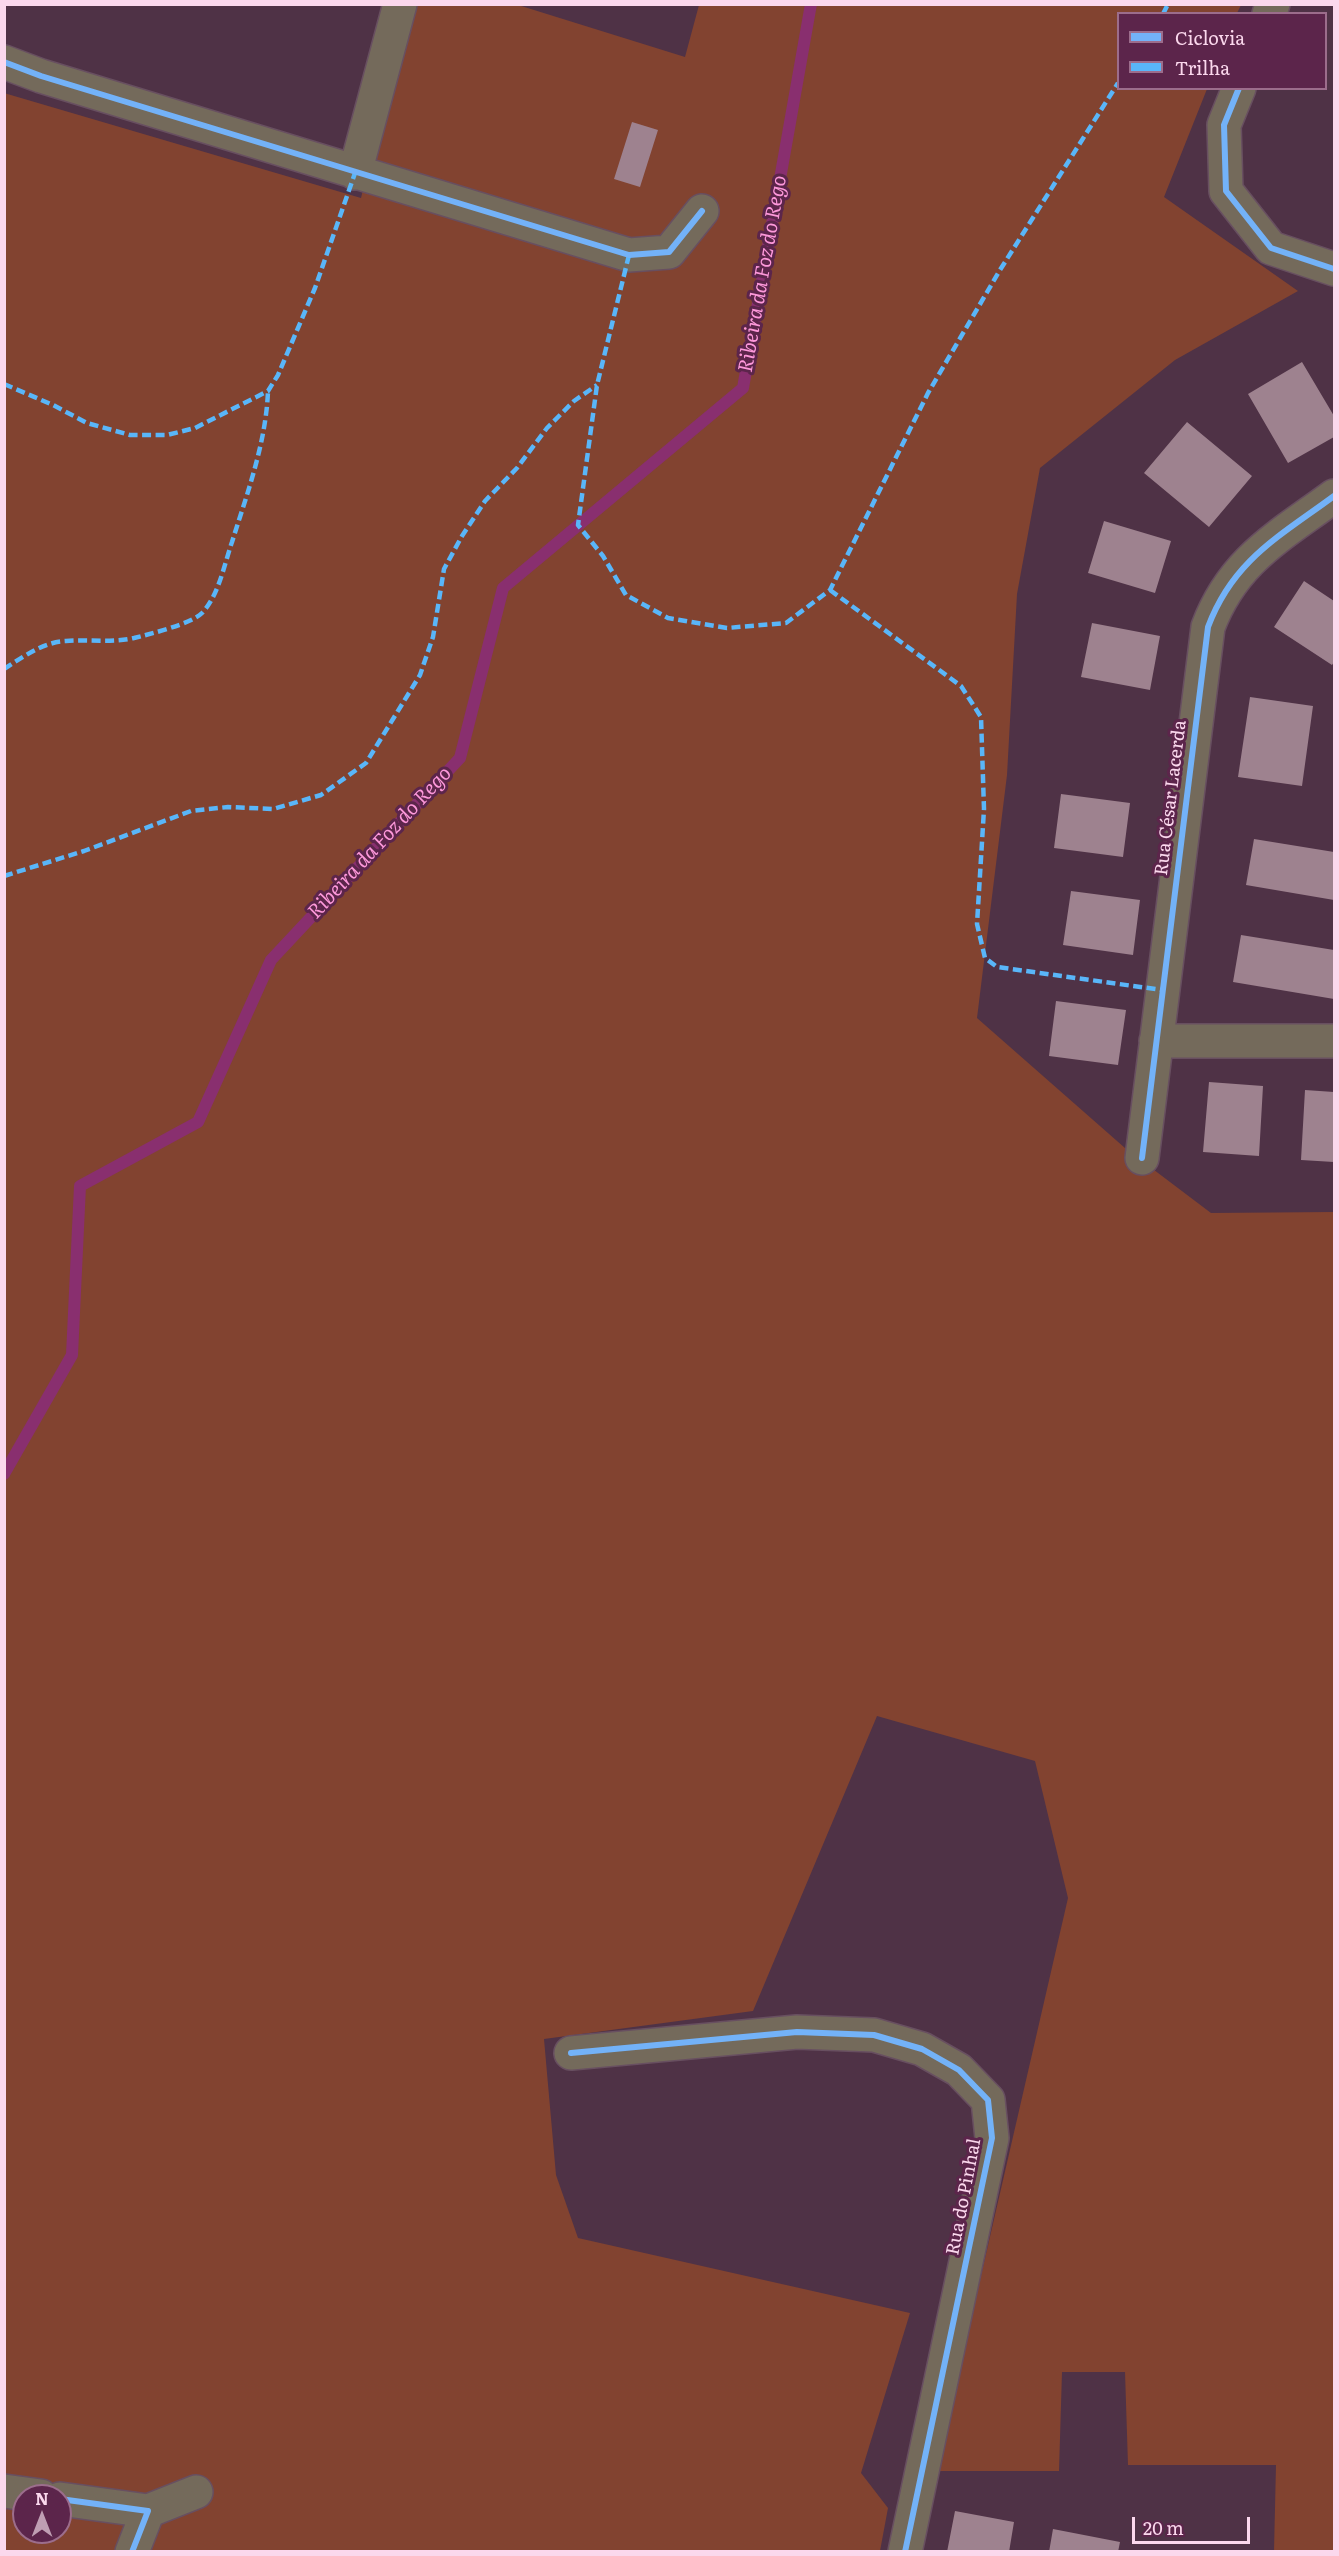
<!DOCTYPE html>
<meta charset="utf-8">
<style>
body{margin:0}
#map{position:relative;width:1339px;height:2556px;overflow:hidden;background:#4f3246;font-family:Literata,serif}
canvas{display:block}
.frame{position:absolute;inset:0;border:6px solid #fbd8ed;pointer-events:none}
.legend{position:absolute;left:1117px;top:12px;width:210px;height:78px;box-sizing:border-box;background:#5c254b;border:2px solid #9c6d8c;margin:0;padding:8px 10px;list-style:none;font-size:18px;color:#fbd8ed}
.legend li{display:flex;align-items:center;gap:12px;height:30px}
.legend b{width:30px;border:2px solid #9c6d8c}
.north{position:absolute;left:12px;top:2484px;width:60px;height:60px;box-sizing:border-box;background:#5c254b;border:2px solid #9c6d8c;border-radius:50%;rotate:0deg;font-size:16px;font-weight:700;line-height:24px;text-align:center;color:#fbd8ed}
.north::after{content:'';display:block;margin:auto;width:21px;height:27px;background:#bf9eb3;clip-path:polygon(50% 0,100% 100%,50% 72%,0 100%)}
.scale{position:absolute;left:1132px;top:2517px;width:118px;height:27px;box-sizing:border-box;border:3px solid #fbd8ed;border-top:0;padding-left:8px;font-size:18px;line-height:21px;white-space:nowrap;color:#fbd8ed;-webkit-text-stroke:4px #5c254b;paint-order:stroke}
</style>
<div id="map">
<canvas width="1339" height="2556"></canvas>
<div class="frame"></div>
<ul class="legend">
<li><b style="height:8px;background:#73b2f8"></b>Ciclovia</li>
<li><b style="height:8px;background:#59b6f9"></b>Trilha</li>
</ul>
<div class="north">N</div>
<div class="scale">20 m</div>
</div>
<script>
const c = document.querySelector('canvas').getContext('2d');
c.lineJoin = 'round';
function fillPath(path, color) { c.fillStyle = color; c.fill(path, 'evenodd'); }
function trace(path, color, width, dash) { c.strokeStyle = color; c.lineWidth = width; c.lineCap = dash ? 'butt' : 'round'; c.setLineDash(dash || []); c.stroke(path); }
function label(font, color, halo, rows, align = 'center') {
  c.font = font + ' Literata,serif'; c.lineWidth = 6; c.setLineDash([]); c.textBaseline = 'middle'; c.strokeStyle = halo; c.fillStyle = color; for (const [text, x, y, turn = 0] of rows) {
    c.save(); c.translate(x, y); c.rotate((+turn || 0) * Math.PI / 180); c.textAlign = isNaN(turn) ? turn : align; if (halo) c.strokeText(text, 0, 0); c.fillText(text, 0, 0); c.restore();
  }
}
fillPath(new Path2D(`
 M408 5H518L685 57 699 5H1241L1237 13 1118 14V88L1207 89 1164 197 1298 291 1175 360 1040 468 1017 594 1007 775 977 1018 1125 1148 1211 1213 1334 1212V2551H1274L1276 2465H1128L1125 2372H1062L1059 2471H936L1068 1898 1035 1761 877 1716 753 2011 544 2039 556 2175 578 2238 910 2313 861 2473 888 2508 880 2551H5L4 93 361 198ZM24 2496H60V2532H24Z`), '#824330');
trace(new Path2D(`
 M4 1474 72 1355 80 1186 198 1122 271 960 460 758 503 588 743 388 811 4`), '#892f6f', 12);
fillPath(new Path2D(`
 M632 122 658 130 640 187 614 179Z
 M1302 362 1334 416V437L1288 463 1248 394Z
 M1187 422 1252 476 1209 527 1144 473Z
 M1104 521 1171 541 1155 593 1088 573Z
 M1304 581 1334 601V662L1332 665 1274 627Z
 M1092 623 1160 636 1150 690 1081 677Z
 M1250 697 1313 706 1302 786 1238 777Z
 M1061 794 1130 803 1123 857 1054 848Z
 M1254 839 1334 852V900L1246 885Z
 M1071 891 1140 900 1133 955 1063 945Z
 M1241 935 1334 950V999L1233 982Z
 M1056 1001 1126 1010 1118 1065 1049 1056Z
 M1209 1082 1263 1086 1259 1156 1203 1152Z
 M1305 1090 1334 1092V1162L1301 1160Z
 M955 2511 1014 2522 1009 2552H947Z
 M1053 2529 1120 2542 1118 2552H1049Z`), '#9e828f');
const street = new Path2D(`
 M1269 14 1273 4
 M4 62 41 76 629 255 669 252 702 211
 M1239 88 1224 125 1226 191 1271 248 1334 269
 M355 173 400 4
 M1156 1041H1334
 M1142 1158 1208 627C1233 560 1280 536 1334 496
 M571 2053 797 2032 874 2035 922 2049 959 2070 988 2100 992 2138 905 2552
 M4 2491 41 2496
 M60 2499 148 2511 132 2552
 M148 2511 196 2492`);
trace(street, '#684f60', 36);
trace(street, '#746a5b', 33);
trace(new Path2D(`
 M1163 14 1168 4
 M629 255 597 385 578 525 603 556 626 595 668 618 727 628 786 623 830 590 928 393 1000 270 1118 83
 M4 384 53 405 87 423 130 435H167L195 428 268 391 278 375 315 288 355 173
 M830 590 961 686 981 717 984 809 977 924 985 958 997 967 1162 990
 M4 669C23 657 43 642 66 641 88 639 111 643 134 638 150 634 191 624 202 613 219 595 224 565 232 542 247 494 266 443 268 391
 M4 876 84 851 191 811 228 807 273 809 321 795 366 763 420 675 433 637 444 569 462 536 485 501 517 468 547 428 574 401 597 385`), '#59b6f9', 4.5, [9, 4.5]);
trace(new Path2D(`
 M4 62 41 76 629 255 669 252 702 211
 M1239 88 1224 125 1226 191 1271 248 1334 269
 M1142 1158 1208 627C1233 560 1280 536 1334 496
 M571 2053 797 2032 874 2035 922 2049 959 2070 988 2100 992 2138 905 2552
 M60 2499 148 2511 132 2552`), '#73b2f8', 6);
label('18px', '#fbd8ed', '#5c254b', [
 ["Rua César Lacerda",1171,798,-83],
 ["Rua do Pinhal",964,2197,-79]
]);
label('italic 20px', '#fd98da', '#5c254b', [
 ["Ribeira da Foz do Rego",763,274,-80],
 ["Ribeira da Foz do Rego",380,843,-47]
]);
</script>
